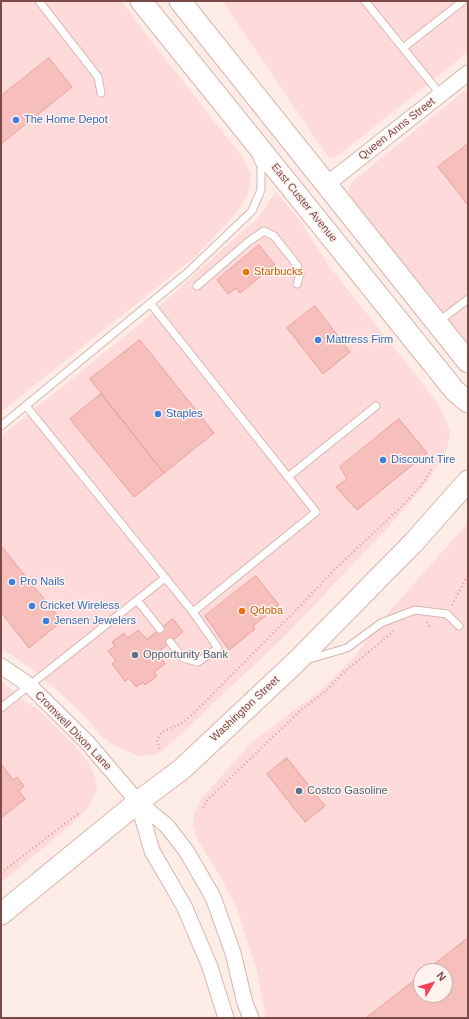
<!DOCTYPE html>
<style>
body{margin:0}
#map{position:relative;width:469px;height:1019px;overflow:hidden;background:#feede6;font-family:Arial,sans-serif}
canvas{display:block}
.frame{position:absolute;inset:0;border:2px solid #7b4947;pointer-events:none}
.north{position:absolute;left:413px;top:963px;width:40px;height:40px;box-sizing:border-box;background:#fff3ef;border:1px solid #caafac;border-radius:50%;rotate:52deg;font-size:11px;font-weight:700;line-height:16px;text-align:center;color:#7b4947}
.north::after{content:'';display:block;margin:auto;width:14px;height:18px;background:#f44053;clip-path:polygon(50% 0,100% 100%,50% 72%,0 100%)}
</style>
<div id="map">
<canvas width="469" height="1019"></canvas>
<div class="frame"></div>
<div class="north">N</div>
</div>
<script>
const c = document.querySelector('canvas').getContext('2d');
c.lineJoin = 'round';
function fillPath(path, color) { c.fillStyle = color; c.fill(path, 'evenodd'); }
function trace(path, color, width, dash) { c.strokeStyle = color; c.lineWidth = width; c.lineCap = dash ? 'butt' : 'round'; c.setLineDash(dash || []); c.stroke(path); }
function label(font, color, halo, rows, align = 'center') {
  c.font = font + ' Arial,sans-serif'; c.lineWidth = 3; c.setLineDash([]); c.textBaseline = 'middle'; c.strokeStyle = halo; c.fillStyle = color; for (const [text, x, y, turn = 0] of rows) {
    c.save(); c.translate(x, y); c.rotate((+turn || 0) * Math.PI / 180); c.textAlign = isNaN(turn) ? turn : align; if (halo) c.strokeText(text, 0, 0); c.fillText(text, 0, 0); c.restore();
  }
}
fillPath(new Path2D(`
 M1 1H122L145 33 244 159 251 176 247 197 237 212 196 256 1 412Z
 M222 1H468V52L344 151 335 157 329 158Z
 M468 88V344L355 204 348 190 354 180Z
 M276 192 299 219 329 266 427 389 441 408 450 431 447 449 428 481 392 523 283 638 168 746 157 754 140 756 116 747 101 736 89 721 59 692 29 667 1 648V436L141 323 235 238 255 221Z
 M468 523V1018H266L257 971 236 906 215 867 199 843 193 826 194 814 202 798 253 741 322 689 353 658 392 608ZM421 971H445V995H421Z
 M1 681 27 703 38 709 76 747 90 765 95 777 97 788 91 804 79 818 1 883Z`), '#ffdadb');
const building = new Path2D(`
 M49 58 72 87 1 144V96Z
 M468 144V205L438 167Z
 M259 245 275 265 240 293 236 288 228 294 217 280Z
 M315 306 350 352 323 374 287 328Z
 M140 340 214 433 164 473 90 379Z
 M101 394 164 473 134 497 70 419Z
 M399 419 427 453 357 510 336 487 347 479 340 467Z
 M1 546 62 621 29 648 1 612Z
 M256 576 279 605 253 626 255 629 229 650 205 616Z
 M173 619 183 632 158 652 165 664 154 672 157 676 145 685 143 682 136 687 129 678 125 681 112 664 116 661 108 651 115 646 112 642 124 633 128 638 138 630 147 639Z
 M287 758 325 806 305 822 267 774Z
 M1 764 13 780 17 777 24 786 19 791 25 799 1 818Z
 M468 938V1018H366L421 975V995H445V971H426Z`);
fillPath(building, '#f7bfbb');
trace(building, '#eb9e9a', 1);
const lane = new Path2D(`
 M39 1 98 77 101 93
 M365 1 441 95
 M403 48 463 1
 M197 286 248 242 264 231 274 236 297 265 300 274 297 284
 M438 322 468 299
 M26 406 193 612 316 512 150 303
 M1 426 187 273 252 211 261 190V166L257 158
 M288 477 376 406
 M137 600 160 629
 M170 642 183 658 198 662 218 648 193 612
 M306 660 347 648 381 623 415 610 447 614 459 626
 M1 708 165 578`);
const street = new Path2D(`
 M326 185 468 73
 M1 666 29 685 87 742 138 802 167 826 187 852 213 897 233 953 245 1003 251 1018
 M138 802 152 851 184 906 210 967 226 1018`);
const secondary = new Path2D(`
 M141 1 455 391 468 402
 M180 1 468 362
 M1 914 138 802 182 769 295 663 414 542 468 481`);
trace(lane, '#d6b5b0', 9);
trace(street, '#d6b5b0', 17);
trace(secondary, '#dcb4ae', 23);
trace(new Path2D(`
 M452 605 468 575
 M427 622 430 627
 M159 749 157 740 162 732 184 722 203 704 302 604 333 571 400 508 420 487 433 467
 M203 808 207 800 221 787 300 711 327 690 342 674 394 631
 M1 873 79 813`), '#dca19d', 2.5, [1, 3]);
trace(lane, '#fff', 7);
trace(street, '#fff', 15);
trace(secondary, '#fff', 21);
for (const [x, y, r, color] of [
 [16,120,4,"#3f7fe0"],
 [246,272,4,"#e8710a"],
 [318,340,4,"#3f7fe0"],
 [158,414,4,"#3f7fe0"],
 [383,460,4,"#3f7fe0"],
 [12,582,4,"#3f7fe0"],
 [32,606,4,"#3f7fe0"],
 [242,611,4,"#e8710a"],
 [46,621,4,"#3f7fe0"],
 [135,655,4,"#5c6f8a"],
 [299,791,4,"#5c6f8a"]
]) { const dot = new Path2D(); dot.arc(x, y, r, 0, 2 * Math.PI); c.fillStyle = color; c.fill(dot); trace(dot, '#fff3ef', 1.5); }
label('11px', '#366cbe', '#fff3ef', [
 ["The Home Depot",24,120],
 ["Mattress Firm",326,340],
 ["Staples",166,414],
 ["Discount Tire",391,460],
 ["Pro Nails",20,582],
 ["Cricket Wireless",40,606],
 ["Jensen Jewelers",54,621]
], 'left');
label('11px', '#7b4947', '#fff3ef', [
 ["Queen Anns Street",397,129,-38],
 ["East Custer Avenue",304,203,51],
 ["Washington Street",245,709,-43],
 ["Cromwell Dixon Lane",73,731,46]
]);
label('11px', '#c56008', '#fff3ef', [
 ["Starbucks",254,272],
 ["Qdoba",250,611]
], 'left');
label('11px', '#4e5e75', '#fff3ef', [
 ["Opportunity Bank",143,655],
 ["Costco Gasoline",307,791]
], 'left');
</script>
